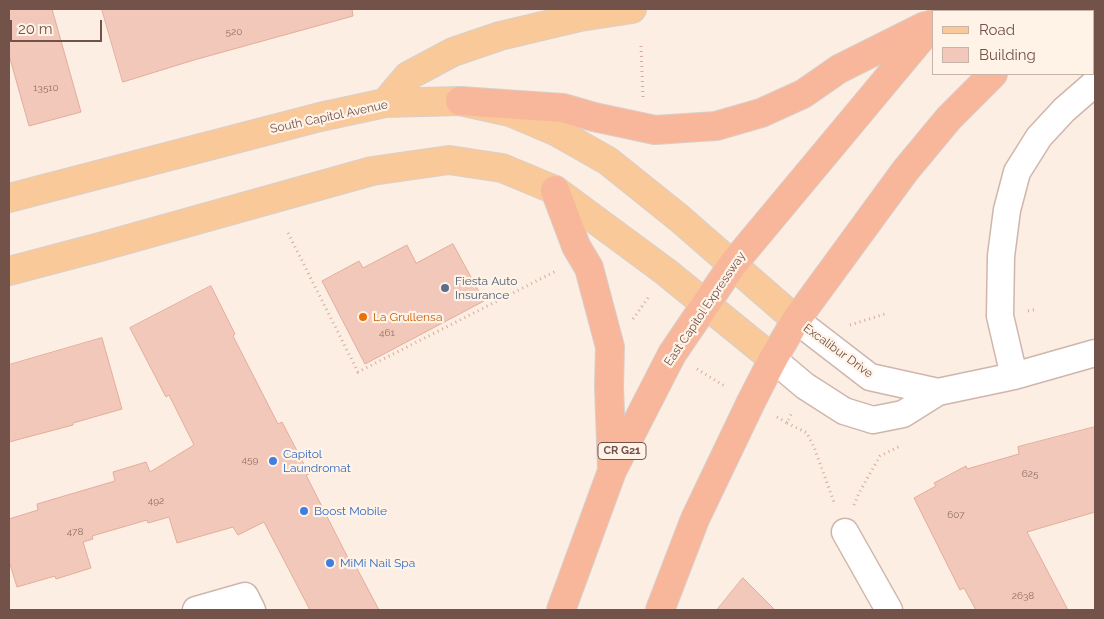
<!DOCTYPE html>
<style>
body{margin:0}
#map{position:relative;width:1104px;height:619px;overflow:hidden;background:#fceee2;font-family:Raleway,sans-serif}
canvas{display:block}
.frame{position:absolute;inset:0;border:10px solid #735249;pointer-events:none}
.legend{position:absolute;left:932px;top:10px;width:162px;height:65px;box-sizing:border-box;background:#fff3e8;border:1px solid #c7b3a8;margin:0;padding:6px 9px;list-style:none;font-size:15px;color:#735249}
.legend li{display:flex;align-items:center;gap:10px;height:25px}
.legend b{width:25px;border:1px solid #c7b3a8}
.scale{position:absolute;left:10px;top:20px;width:92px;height:22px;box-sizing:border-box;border:2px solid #735249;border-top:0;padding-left:6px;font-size:15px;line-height:18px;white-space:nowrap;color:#735249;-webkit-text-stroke:4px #fff3e8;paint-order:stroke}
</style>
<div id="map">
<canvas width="1104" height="619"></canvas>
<div class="frame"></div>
<ul class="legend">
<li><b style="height:6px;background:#fac99a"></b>Road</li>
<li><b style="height:14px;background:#f1c8ba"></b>Building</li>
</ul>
<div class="scale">20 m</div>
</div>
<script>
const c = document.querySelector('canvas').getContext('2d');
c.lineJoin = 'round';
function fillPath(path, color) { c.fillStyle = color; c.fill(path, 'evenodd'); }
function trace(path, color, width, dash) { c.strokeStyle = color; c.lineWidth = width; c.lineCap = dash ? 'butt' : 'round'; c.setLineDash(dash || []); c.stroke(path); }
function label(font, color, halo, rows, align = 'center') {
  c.font = font + ' Raleway,sans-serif'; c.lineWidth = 4.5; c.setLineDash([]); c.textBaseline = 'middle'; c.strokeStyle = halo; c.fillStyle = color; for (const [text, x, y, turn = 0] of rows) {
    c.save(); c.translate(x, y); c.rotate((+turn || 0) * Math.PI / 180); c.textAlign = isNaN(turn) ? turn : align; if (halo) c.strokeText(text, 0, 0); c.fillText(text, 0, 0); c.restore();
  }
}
const building = new Path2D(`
 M9 9H52L81 112 29 126 9 55Z
 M102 9H352L353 16 194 60 123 82Z
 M453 244 484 301 365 364 322 281 359 261 363 268 407 245 416 263Z
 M211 286 235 334 233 336 278 424 282 422 309 474 306 475 350 562 353 561 379 610H310L264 522 238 535 233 527 177 543 169 517 148 523 147 520 92 536 93 539 83 542 91 568 56 579 55 576 17 587 9 561V519L38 510 37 504 115 481 113 472 146 462 150 472 194 445 169 395 166 397 130 328Z
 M102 338 122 409 73 423V425L9 442V365Z
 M1095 427V512L1027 532 1068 610H976L964 588 960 590 914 498 936 486 934 483 966 466 967 469 1019 454 1018 447Z
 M743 578 775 610H717Z`);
fillPath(building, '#f1c8ba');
trace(building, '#e4ac9a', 1);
const minor = new Path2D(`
 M796 320 870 377 938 392
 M773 359 805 386 844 411 873 420 903 414 938 392 1014 376 1095 353
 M1014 376 1000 316 1001 256 1007 210 1017 172 1039 137 1064 110 1095 83
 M845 532 889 610
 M196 610 245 596 252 610`);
const primary = new Path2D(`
 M385 103 408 76 453 52 500 36 580 17 632 9
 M9 198 320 117 385 103 460 101 510 112 557 132 608 161 679 218 796 320
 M9 271 100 247 372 171 449 160 502 168 555 190 666 272 773 359`);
const trunk = new Path2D(`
 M1060 11 1063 9
 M460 101 563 108 594 117 655 130 716 126 761 113 803 94 839 69 925 26
 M555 190 576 246 589 268 610 347 609 386 612 469
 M561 610 612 471 672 354 733 264 933 24
 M660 610 695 519 751 402 773 359 796 320 905 171 949 118 993 74`);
trace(minor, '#cfb6ac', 29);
trace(primary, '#d8cfcc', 30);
trace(trunk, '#d8cfcc', 30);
trace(new Path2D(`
 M641 46 643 98
 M288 233 358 372 556 271
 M1028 311 1037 309
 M633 319 650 295
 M850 325 888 313
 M697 369 726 387
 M777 417 787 423 792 412
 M787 423 807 433 814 447 835 505
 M854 505 859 493 880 456 900 446`), '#d6ab9d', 3, [1, 4]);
trace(minor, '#fff', 26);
trace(primary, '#fac99a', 28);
trace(trunk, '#f8b69a', 28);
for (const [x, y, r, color] of [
 [445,288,5,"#5c6f8a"],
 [363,317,5,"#e8710a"],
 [273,461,5,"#3f7fe0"],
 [304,511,5,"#3f7fe0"],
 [330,563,5,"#3f7fe0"]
]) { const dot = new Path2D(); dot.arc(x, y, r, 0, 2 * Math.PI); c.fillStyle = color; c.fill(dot); trace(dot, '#fff3e8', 2); }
label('10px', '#927065', null, [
 ["520",234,32],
 ["13510",46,88],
 ["461",387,333],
 ["459",250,460],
 ["625",1030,474],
 ["492",156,501],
 ["607",956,515],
 ["478",75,532],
 ["2638",1023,596]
]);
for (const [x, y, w] of [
 [622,451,48]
]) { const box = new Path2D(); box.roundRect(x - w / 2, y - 8.5, w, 17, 4); c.fillStyle = '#fff3e8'; c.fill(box); trace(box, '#735249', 1); }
label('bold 11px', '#735249', null, [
 ["CR G21",622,451]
]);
label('12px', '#735249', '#fff3e8', [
 ["South Capitol Avenue",329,117,-12],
 ["East Capitol Expressway",705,309,-56],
 ["Excalibur Drive",838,351,36]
]);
label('12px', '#4e5e75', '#fff3e8', [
 ["Fiesta Auto",455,281],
 ["Insurance",455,295]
], 'left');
label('12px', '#c56008', '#fff3e8', [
 ["La Grullensa",373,317]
], 'left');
label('12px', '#366cbe', '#fff3e8', [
 ["Capitol",283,454],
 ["Laundromat",283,468],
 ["Boost Mobile",314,511],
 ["MiMi Nail Spa",340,563]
], 'left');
</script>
